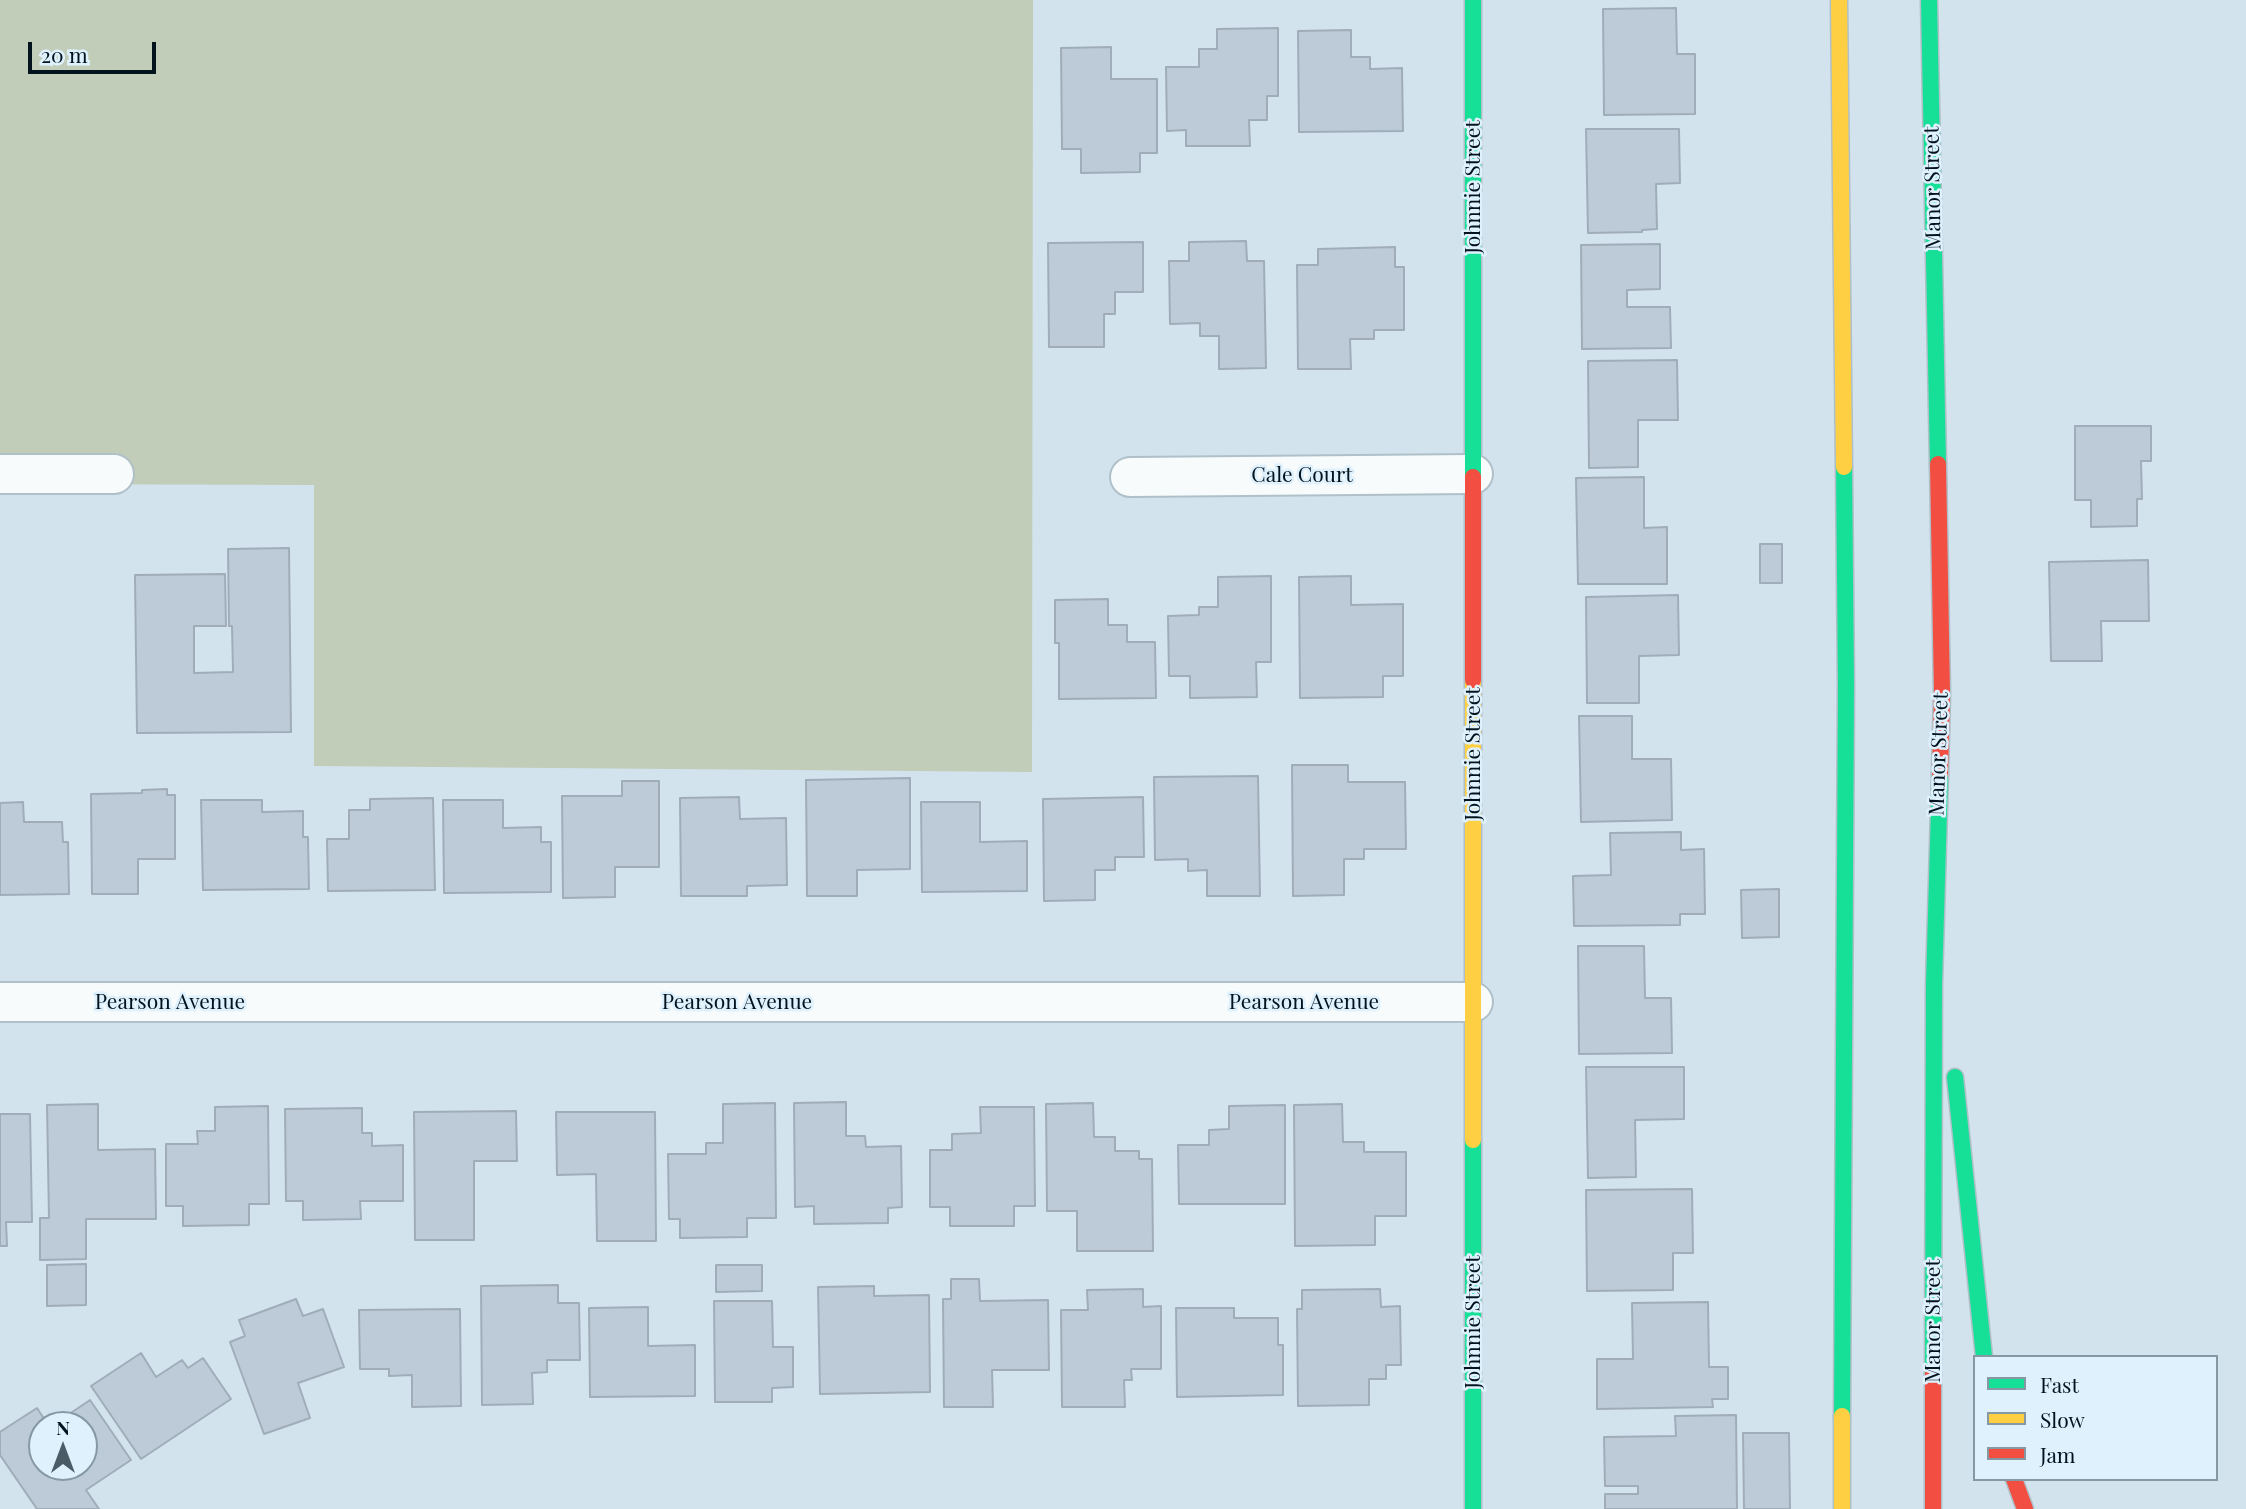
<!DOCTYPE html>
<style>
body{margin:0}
#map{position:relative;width:2246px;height:1509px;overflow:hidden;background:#d3e3ed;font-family:"Playfair Display",serif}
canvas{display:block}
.legend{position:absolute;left:1973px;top:1355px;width:245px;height:126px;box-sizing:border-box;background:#def1fd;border:2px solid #8698a3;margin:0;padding:9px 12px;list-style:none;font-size:21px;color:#02131d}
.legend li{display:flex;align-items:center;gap:14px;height:35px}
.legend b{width:35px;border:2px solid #8698a3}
.north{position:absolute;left:28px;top:1411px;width:70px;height:70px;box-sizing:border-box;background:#def1fd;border:2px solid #8698a3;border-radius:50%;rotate:0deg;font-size:19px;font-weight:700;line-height:28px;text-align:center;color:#02131d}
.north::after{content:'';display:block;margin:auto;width:24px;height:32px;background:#4b5c66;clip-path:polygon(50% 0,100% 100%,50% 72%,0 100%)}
.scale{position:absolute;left:28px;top:42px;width:128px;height:32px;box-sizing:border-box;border:4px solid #02131d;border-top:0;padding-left:9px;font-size:21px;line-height:24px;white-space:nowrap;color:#02131d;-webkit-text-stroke:5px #def1fd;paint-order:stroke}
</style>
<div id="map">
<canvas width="2246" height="1509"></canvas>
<ul class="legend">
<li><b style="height:9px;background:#16e098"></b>Fast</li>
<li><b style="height:9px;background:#ffcf43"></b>Slow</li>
<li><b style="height:9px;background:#f24e42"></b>Jam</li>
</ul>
<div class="north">N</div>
<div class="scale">20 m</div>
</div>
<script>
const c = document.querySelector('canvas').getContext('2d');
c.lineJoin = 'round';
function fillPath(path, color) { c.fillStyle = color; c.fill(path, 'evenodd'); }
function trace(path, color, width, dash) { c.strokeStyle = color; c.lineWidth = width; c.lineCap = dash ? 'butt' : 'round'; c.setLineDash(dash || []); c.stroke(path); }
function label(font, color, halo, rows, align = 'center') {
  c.font = font + ' "Playfair Display",serif'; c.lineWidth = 5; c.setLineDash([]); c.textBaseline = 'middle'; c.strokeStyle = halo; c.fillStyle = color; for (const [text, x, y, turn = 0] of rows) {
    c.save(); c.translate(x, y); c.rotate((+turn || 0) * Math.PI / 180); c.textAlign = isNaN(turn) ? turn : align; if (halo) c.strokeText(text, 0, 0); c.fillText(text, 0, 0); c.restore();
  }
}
fillPath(new Path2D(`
 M0 0H1033L1032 772 314 766V485L0 484Z`), '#c1ccb9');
const building = new Path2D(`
 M1676 8 1677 54H1695V114L1604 115 1603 9Z
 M1278 28V96H1267V120H1249L1250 146H1186V130L1167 131 1166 67H1199V49H1217V29Z
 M1351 30V57H1370V69L1402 68 1403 131 1299 132 1298 31Z
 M1111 47V79H1157V153H1140V172L1081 173V149H1062L1061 48Z
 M1586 129H1679L1680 183 1656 184 1657 229 1642 230V232L1588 233Z
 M1246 241 1247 261H1264L1266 368 1219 369V336H1200V323L1170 324 1169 261H1189V242Z
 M1143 242V292H1115V314H1104V347H1049L1048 243Z
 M1660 244V289L1627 290V307H1670L1671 348 1582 349 1581 245Z
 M1395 247V267H1404V330H1374V339H1350L1351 369H1298L1297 265H1318V249Z
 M1677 360 1678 420H1638V467L1589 468 1588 361Z
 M2075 426H2151V461H2141L2142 499H2137V526L2091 527V500H2075Z
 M1644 477V528L1667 527V584H1578L1576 478Z
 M1760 544H1782V583H1760Z
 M289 548 291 732 137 733 135 575 225 574 226 626H194V673L233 672 232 626H229L228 549Z
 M2148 560 2149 621H2101L2102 661H2051L2049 562Z
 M1271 576V662H1256L1257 697 1190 698V676H1169L1168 616 1199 615V607H1218V577Z
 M1351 576V605L1403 604V676H1383V697L1300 698 1299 577Z
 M1678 595 1679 655 1639 656V703H1587L1586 597Z
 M1108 599V625H1127V642H1155L1156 698 1059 699V643H1055V600Z
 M1579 716H1632V759H1671L1672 820 1581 822Z
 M1292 765H1348V782H1405L1406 849H1364V859H1344V895L1293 896Z
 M1258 776 1260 896H1207V870L1188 871V859L1155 860 1154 777Z
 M910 778V869L857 870V896H807L806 780Z
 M622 781H659V867H615V897L563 898 562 796H622Z
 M167 789V795H175V859H138V894H92L91 794 142 793V790Z
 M739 797 740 819 786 818 787 885 747 886V896H681L680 798Z
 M1143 797 1144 857H1115V870H1095V900L1044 901 1043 799Z
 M433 798 435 890 328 891 327 839H349V810H370V799Z
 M201 800H262V812L303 811V837H308L309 889 203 890Z
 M443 800H503V828L541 827V842H551V892L444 893Z
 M23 802 24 822H62L63 842H68L69 894 0 895V803Z
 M921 802H980V842L1027 841V891L922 892Z
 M1681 832V850L1704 849 1705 914H1680V925L1574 926 1573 876 1611 875 1610 833Z
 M1779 889V937L1742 938 1741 890Z
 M1578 946H1644L1645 998H1671L1672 1053 1579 1054Z
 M1586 1067H1684V1119L1635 1120 1636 1177 1588 1178Z
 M846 1102V1136H865L866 1147 901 1146 902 1207 888 1208V1223L814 1224V1206L795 1207 794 1103Z
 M775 1103 776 1218H747V1237L680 1238V1219H669L668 1154H706V1143H723V1104Z
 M1093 1103 1094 1137H1115V1151H1139V1159H1152L1153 1251H1077V1211H1047L1046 1104Z
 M98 1104V1150L155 1149 156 1219H86V1259L40 1260V1218H49L47 1105Z
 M1342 1104 1343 1142H1364V1152H1406V1216H1375V1245L1295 1246 1294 1105Z
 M1285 1105V1204H1179L1178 1145H1209V1130L1229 1129V1106Z
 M268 1106 269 1204H249V1225L183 1226V1206H166V1144H198L197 1131H215V1107Z
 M980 1107H1034L1035 1206H1014V1226H950V1207H930V1150H952V1134L981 1133Z
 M362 1108V1133H372V1146L403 1145V1201H360L361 1219 303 1220V1201H286L285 1109Z
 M516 1111 517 1161H474V1240H415L414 1112Z
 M556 1112H655L656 1241H597L596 1174 557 1175Z
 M0 1114H30L32 1222H6L7 1246H0Z
 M1692 1189 1693 1253H1673V1290L1587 1291 1586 1190Z
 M86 1264V1305L47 1306V1265Z
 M716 1265H762V1291L716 1292Z
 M951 1279H979L980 1301 1048 1300 1049 1370H992L993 1407H944L943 1299H951Z
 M558 1285V1303H579L580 1360H547V1372L532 1373 533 1404 482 1405 481 1286Z
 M874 1286V1296L929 1295 930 1392 820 1394 818 1287Z
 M1143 1289V1307L1161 1306V1369H1131L1132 1380H1124L1125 1407H1062L1061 1310H1088L1087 1290Z
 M1380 1289 1381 1307 1400 1306 1401 1365H1386V1379H1369V1405L1298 1406 1297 1309H1302V1290Z
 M296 1299 303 1316 323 1309 344 1367 298 1383 310 1418 264 1434 230 1342 245 1336 239 1320Z
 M714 1301H772L773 1347H793V1387L772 1388V1402H715Z
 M1708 1302 1709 1367H1728V1399H1712L1713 1407 1597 1409V1359H1633L1632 1303Z
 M648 1307V1346L695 1345V1396L590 1397 589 1308Z
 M1176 1308H1234V1318H1278V1345H1283V1395L1177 1397Z
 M460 1309 461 1406 412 1407V1375L389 1376V1369H360L359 1310Z
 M141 1353 156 1377 182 1360 188 1368 203 1358 231 1399 141 1459 91 1386Z
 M90 1400 131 1460 86 1490 99 1509H37L0 1455V1432L37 1408 48 1425H42V1467H84V1425H53Z
 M1736 1415 1737 1509H1605V1494H1638V1486H1605L1604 1437 1676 1436 1675 1416Z
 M1743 1433H1789L1790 1509H1744Z`);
fillPath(building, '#bdcbd9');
trace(building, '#a0adb9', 2);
const street = new Path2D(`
 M0 474H114
 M1130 477 1473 474
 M0 1002H1473`);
const fast = new Path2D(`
 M1473 0V477
 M1929 0 1938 464
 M1955 1077 1984 1357
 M1473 1140V1509
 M1933 1374 1934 984 1940 774
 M1842 1416 1846 686 1844 467`);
const slow = new Path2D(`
 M1839 0 1844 467
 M1473 680V1140
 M1842 1509V1416`);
const jam = new Path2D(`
 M1938 464 1942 693 1940 774
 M1473 477V680
 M2014 1479 2025 1509
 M1933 1509V1374`);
trace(street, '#afc0c9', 42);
trace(fast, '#afc0c9', 19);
trace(slow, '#afc0c9', 19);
trace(jam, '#afc0c9', 19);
trace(street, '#f8fbfc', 38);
trace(fast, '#16e098', 16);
trace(slow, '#ffcf43', 16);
trace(jam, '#f24e42', 16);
label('21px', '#02131d', '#def1fd', [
 ["Johnnie Street",1473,187,-90],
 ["Manor Street",1933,188,-91],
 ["Cale Court",1302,475],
 ["Johnnie Street",1473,754,-90],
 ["Manor Street",1939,754,-88],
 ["Pearson Avenue",170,1002],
 ["Pearson Avenue",737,1002],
 ["Pearson Avenue",1304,1002],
 ["Manor Street",1933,1321,-90],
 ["Johnnie Street",1473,1322,-90]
]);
</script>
